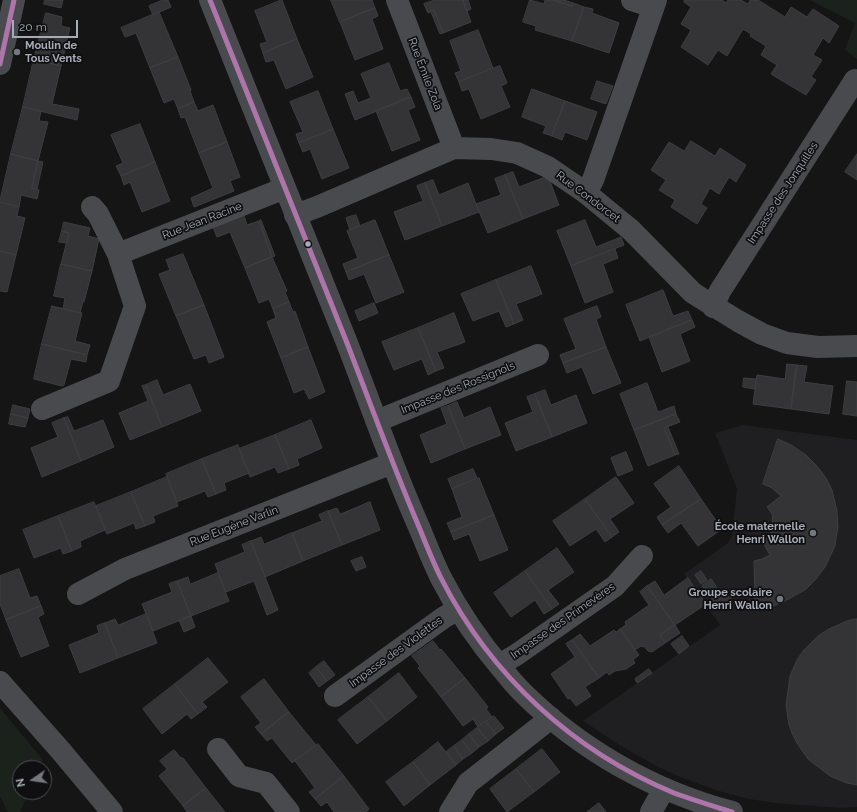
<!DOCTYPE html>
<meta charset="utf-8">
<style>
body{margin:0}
#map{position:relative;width:857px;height:812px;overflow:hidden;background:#151515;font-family:Raleway,sans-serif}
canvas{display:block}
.north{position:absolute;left:12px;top:760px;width:40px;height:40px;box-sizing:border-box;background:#0f0f11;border:1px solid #4b4e53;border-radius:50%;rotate:257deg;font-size:11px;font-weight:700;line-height:16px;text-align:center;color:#a6acb6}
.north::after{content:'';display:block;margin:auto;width:14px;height:18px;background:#73777e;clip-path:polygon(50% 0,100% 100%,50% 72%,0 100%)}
.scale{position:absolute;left:12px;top:20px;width:66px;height:18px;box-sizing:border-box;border:2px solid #a6acb6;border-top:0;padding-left:5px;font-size:12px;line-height:14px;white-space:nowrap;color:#a6acb6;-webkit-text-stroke:3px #0f0f11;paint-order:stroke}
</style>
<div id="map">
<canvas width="857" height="812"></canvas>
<div class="north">N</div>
<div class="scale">20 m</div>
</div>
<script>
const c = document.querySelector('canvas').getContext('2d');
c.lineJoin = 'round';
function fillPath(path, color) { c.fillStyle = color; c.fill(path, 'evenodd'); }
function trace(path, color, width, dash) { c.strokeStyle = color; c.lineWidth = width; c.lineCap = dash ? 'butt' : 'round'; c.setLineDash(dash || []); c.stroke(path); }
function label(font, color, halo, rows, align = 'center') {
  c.font = font + ' Raleway,sans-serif'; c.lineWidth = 3.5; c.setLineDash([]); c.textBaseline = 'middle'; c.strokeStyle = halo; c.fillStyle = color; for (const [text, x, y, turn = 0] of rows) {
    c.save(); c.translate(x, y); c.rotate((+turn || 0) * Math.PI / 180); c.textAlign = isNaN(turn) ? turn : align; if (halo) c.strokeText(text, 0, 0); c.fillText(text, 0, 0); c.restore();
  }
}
fillPath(new Path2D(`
 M743 425 857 440V807L840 808 776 803 749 799 715 790 678 776 658 767 621 746 583 721 720 625 684 574 728 543 732 535 737 489 715 433Z`), '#1f1f21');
fillPath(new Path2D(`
 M810 0H857V59L845 50 855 23Z
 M0 708 43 760 39 768H20V792H29L20 812H8L0 796Z`), '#1b221c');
const building = new Path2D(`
 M45 0H63L61 8 44 4Z
 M163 0H168L171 7 153 15 149 6Z
 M282 0 297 39 263 53 260 44 267 42 255 11Z
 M331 0H364V1L372 0 375 8 340 22Z
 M435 0H463L471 22 443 33 434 10 428 13 424 4Z
 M463 0H468L471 9 467 11Z
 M530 0 544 4 545 0H554L572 6 573 3 584 7 572 41 535 30 536 26 523 22Z
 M554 0H564L573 3 572 6Z
 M685 0H722L726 3 728 0H741L748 4 750 0H758L785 17 791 7 807 17 813 9 839 26 829 43 823 38 813 55 822 60 811 77 816 80 806 95 771 74 777 65 761 55 766 46 750 36 751 34 743 29 727 56 718 50 708 65 681 47 691 30 681 24 691 7 684 2Z
 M584 7 593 9 592 13 619 23 609 53 572 41Z
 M375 8 378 16 372 19 383 49 355 60 340 22Z
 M434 10 443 33 440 34 431 12Z
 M159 12 178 57 150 68 136 33 125 37 121 28Z
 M46 13 62 17 61 26 70 28 61 66 34 59Z
 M478 30 493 68 459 82 455 73 461 71 450 41Z
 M297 39 313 77 286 89 274 60 266 62 263 53Z
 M178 57 191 90 190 91 194 102 178 109 174 99 164 103 150 68Z
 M34 59 61 66 52 104 79 109 77 120 23 107Z
 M389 63 400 91 407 89 411 97 355 120 345 94 353 91 358 103 371 98 361 74Z
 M500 66 507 83 501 86 510 107 481 119 469 89 462 91 459 82Z
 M597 81 613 86 606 104 591 99Z
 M532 89 565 101 552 136 543 133 546 126 522 117Z
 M318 91 333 129 299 143 296 134 303 132 290 102Z
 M411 97 415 107 408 110 420 140 392 151 376 111Z
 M565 101 597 112 587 140 565 132 562 140 552 136Z
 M194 102 198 111 213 105 227 142 199 153 185 117 181 118 178 109Z
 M23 107 41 111 39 121 48 122 38 161 11 154Z
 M140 124 155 162 121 176 116 166 123 163 111 135Z
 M333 129 349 168 322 179 310 149 303 152 299 143Z
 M691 141 715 156 720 148 746 165 736 182 729 177 719 194 710 188 701 204 707 208 697 224 671 207 675 200 659 190 666 180 651 170 669 142 684 151Z
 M227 142 240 177 230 181 234 191 194 207 191 198 213 188 199 153Z
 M11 154 38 161 32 188 39 190 37 199 21 195 19 207 0 202Z
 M857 154V180L845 172Z
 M38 161 43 162 37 189 32 188Z
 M155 162 170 201 142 212 130 182 124 185 121 176Z
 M513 172 519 187 548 176 559 205 523 219 505 175Z
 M505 175 523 219 488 233 476 204 501 195 495 179Z
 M433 180 439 195 468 183 479 212 442 226 425 183Z
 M425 183 442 226 405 240 394 212 423 201 417 186Z
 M0 202 19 207 17 216 25 218 16 255 0 251Z
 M356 215 360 226 350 230 346 218Z
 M244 216 247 225 259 221 272 257 245 268 230 232 217 237 213 227Z
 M261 220 275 256 272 257 259 221Z
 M375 220 389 255 346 272 343 264 358 258 347 231Z
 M585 220 596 247 621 237 624 245 571 266 557 231Z
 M64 222 90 228 88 236 99 239 92 271 61 264 69 233 62 231Z
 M62 231 69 233 67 243 59 242Z
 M615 249 618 258 603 264 613 292 585 303 571 266Z
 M0 251 16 255 7 292 0 291Z
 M183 254 204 305 176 316 159 274 170 270 166 260Z
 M389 255 404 292 376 303 364 274 349 280 346 272Z
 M272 257 287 291 285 292 289 302 273 309 269 299 259 303 245 268Z
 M61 264 92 271 84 302 83 301 80 313 63 309 65 298 54 296Z
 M531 266 542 294 516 304 523 320 514 324 496 280Z
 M496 280 514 324 506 327 499 311 473 321 461 294Z
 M663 290 673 316 688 311 692 320 640 341 626 305Z
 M289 302 293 312 295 311 308 347 281 358 267 322 276 318 273 309Z
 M374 303 378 313 359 321 355 311Z
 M204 305 224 357 209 363 206 355 194 359 176 316Z
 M52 306 82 313 75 341 90 345 87 355 42 344Z
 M597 306 601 317 596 319 606 347 563 363 560 355 576 349 564 319Z
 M454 313 465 342 437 352 444 368 436 371 418 328Z
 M692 320 695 327 680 334 690 361 662 372 649 337Z
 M418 328 436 371 428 375 422 359 394 370 382 342Z
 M42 344 87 355 86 362 71 359 64 385 62 386 34 379Z
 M308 347 325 392 309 399 304 389 294 393 281 358Z
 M606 347 621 383 593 394 582 367 567 373 563 363Z
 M787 364 797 365 791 409 753 404 757 375 785 379Z
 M797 365 807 366 804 382 833 386 829 414 791 409Z
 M744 378 756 379 755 389 743 387Z
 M157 380 163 395 190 384 201 411 162 427 146 385Z
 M847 381 857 382V416L843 414Z
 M647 383 658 412 674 406 676 414 634 430 620 394Z
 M146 385 162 427 130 440 119 413 148 401 142 386Z
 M545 390 551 405 576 395 587 423 552 437 535 394Z
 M535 394 552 437 516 451 505 423 533 412 527 397Z
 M457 402 464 418 490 407 501 435 465 449 448 406Z
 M13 405 30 409 28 418 11 414Z
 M448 406 465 449 431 463 420 435 447 424 441 408Z
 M11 414 28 418 25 427 9 424Z
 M676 414 680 422 664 428 675 455 648 466 634 430Z
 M68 417 74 431 103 420 114 447 81 461 64 418Z
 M64 418 81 461 42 477 31 448 58 437 52 423Z
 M311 420 322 448 297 459 299 465 289 469 275 435Z
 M668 427 679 454 675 455 664 428Z
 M275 435 289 469 278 473 275 467 250 477 239 449Z
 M778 439 791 445 806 455 816 465 826 478 832 490 837 511 838 528 836 538 835 546 825 567 816 579 805 590 783 602 773 606 755 608 754 561 762 559 770 555 762 541 770 534 773 526 772 514 767 507 781 496 772 488 763 484Z
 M238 445 249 473 224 483 226 490 216 494 202 459Z
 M626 452 633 470 618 476 611 458Z
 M202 459 216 494 208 497 205 491 177 502 166 474Z
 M679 466 701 499 662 525 657 517 671 507 654 484Z
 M473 469 477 478 452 489 448 479Z
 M167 477 178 506 153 516 155 522 145 526 131 492Z
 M616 477 634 503 610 519 619 532 612 537 585 499Z
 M479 478 494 515 451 532 447 523 462 517 452 489Z
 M131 492 145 526 136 529 134 523 107 534 96 506Z
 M585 499 612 537 605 542 596 529 570 546 553 521Z
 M701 499 722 529 698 546 681 523 668 533 662 525Z
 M94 502 105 530 80 541 81 547 72 551 58 516Z
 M370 502 380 530 342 545 328 511 337 508 340 514Z
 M328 511 342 545 303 561 292 533 322 521 319 515Z
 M494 515 508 550 480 561 469 534 454 540 451 532Z
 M58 516 72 551 63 554 61 548 34 558 23 530Z
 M292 533 303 561 265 577 251 541 261 537 264 544Z
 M251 541 278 610 267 615 254 581 226 592 215 564 245 552 242 545Z
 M557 548 574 572 548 590 559 604 552 609 525 571Z
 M362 557 366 567 356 571 351 561Z
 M19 569 30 598 37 596 41 606 6 620 0 604V576Z
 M525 571 552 609 544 614 535 600 511 617 494 593Z
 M701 571 707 580 701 584 695 575Z
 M218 573 229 601 191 616 177 581 188 577 190 584Z
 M688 578 706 604 675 625 647 586 655 581 664 595Z
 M711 579 717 588 708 594 702 586Z
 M177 581 191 616 153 631 142 604 172 592 169 584Z
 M647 586 675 625 660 635 665 643 652 652 648 651 644 646 643 647 641 646 635 650 620 629 626 625 625 622 649 605 640 592Z
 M726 589 732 597 717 608 711 600Z
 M41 606 44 614 38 617 49 646 21 657 6 620Z
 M146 614 157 643 118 658 105 623 115 619 118 625Z
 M191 616 195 627 184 632 179 620Z
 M856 619H857V785L847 783 830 776 808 759 797 743 792 733 789 725 786 705 790 676 797 660 803 651 818 636 829 629 847 621Z
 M105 623 118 658 80 673 69 645 99 633 97 626Z
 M675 625 680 633 665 643 660 635Z
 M620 629 639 655 633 660 635 663 626 669 615 671 609 675 607 672 599 678 572 640 580 634 590 646 614 630 616 632Z
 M682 636 689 646 679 654 671 644Z
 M572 640 599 678 585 687 591 696 576 706 570 698 568 699 551 674 575 657 566 644Z
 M433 641 440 650 441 649 465 678 441 697 418 668 420 666 412 656Z
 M208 658 228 682 202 702 207 707 198 714 175 684Z
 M324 661 335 675 327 681 316 667Z
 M316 667 327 681 319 687 309 673Z
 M649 669 652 673 637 683 635 679Z
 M399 673 417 697 387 721 368 697Z
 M465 678 488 707 486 709 492 717 478 727 473 719 463 726 441 697Z
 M264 679 289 712 261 734 255 727 261 723 241 697Z
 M175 684 198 714 191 719 187 714 162 734 143 709Z
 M368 697 387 721 357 744 338 720Z
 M289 712 316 745 292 763 272 738 267 741 261 734Z
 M494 716 504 728 496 734 486 722Z
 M486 722 496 734 488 741 477 728Z
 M477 728 488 741 479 747 469 734Z
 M469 734 479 747 472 753 462 740Z
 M462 740 472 753 463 759 454 746Z
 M438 742 456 765 430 785 413 762Z
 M318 744 344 776 315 799 309 792 315 788 295 761Z
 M454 746 463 759 456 765 446 752Z
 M542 749 560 772 534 792 516 769Z
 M174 750 181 758H183L206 788 183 806 159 776 167 769 160 761Z
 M413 762 430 785 404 806 386 782Z
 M516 769 534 792 507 812 490 789Z
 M344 776 369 809 366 812H334L327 802 321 806 315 799Z
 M206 788 225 812H187L183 806Z
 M599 803 606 812H587Z`);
fillPath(building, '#343436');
trace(building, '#3d3e41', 1);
trace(new Path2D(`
 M210 0C256 114 301 229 347 343 371 405 392 467 419 527 426 544 433 562 441 578 458 611 479 642 503 670 509 678 516 686 523 693 581 750 653 791 732 812
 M397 0 454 148
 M632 0 653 7
 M0 64 14 0
 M586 193 593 180 656 0
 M92 207 98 214 118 254
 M295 215 317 207 454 148 491 149 517 153 548 167 586 193 631 230 693 293 738 321 762 334 787 343 818 347 857 346
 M713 307 720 291 855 80
 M42 409 109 381 135 306 118 254 285 188
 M377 421 538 355
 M78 594 125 569 392 463
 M499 665 516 655 615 586 642 556
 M0 682 61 751 112 812
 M335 696 443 618 458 609
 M218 749 239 776 266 783 289 812
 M450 812 468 783 551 718
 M651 812 664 789`), '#494a4e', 22);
trace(new Path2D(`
 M210 0C256 114 302 228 347 343 371 405 393 466 419 527 426 544 433 562 441 578 491 676 573 751 674 793 693 800 713 806 732 812
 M0 64 14 0`), '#ae75ab', 5);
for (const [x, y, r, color] of [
 [17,52,4,"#73777e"],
 [308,244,3.5,"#a6acb6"],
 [813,533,4,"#73777e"],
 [780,599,4,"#73777e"]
]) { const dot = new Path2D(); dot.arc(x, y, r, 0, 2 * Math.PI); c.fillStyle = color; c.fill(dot); trace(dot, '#0f0f11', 1.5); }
label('bold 11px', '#a6acb6', '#0f0f11', [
 ["Moulin de",25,46,"left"],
 ["Tous Vents",25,59,"left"],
 ["École maternelle",805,527],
 ["Henri Wallon",805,540],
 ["Groupe scolaire",772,593],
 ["Henri Wallon",772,606]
], 'right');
label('11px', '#a6acb6', '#0f0f11', [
 ["Rue Émile Zola",425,74,69],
 ["Impasse des Jonquilles",783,193,-57],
 ["Rue Condorcet",588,197,37],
 ["Rue Jean Racine",202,221,-21],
 ["Impasse des Rossignols",458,388,-22],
 ["Rue Eugène Varlin",234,526,-21],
 ["Impasse des Primevères",563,621,-35],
 ["Impasse des Violettes",396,652,-36]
]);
</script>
